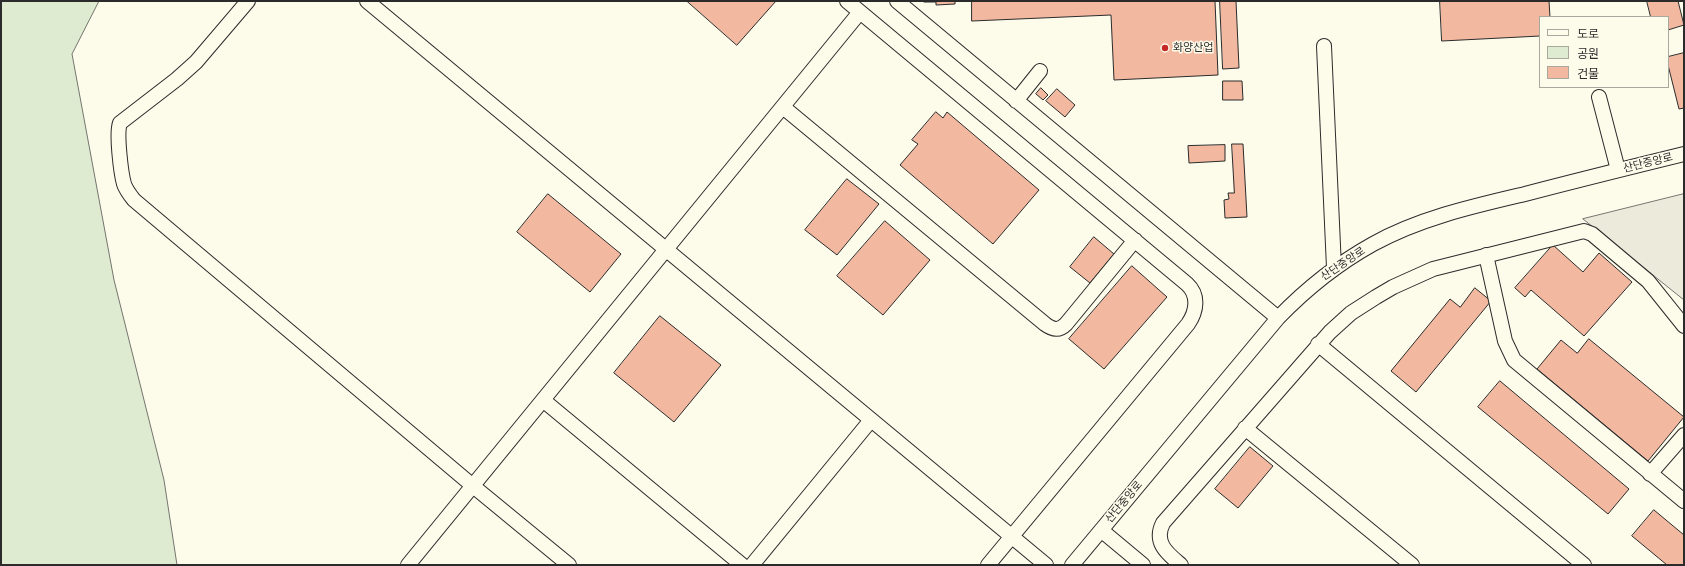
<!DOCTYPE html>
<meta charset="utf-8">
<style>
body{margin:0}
#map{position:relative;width:1685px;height:566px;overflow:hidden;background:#fdfbea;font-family:"Work Sans","Noto Sans KR",sans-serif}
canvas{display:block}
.frame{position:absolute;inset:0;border:2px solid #2b2b2b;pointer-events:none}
.legend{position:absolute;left:1539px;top:16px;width:130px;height:72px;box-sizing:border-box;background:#fdfbea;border:1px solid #a9a89e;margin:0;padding:5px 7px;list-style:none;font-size:12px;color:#2b2b2b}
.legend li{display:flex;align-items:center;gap:8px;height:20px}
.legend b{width:20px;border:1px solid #a9a89e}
</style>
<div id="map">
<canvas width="1685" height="566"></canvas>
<div class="frame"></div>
<ul class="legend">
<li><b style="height:5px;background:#fdfbea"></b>도로</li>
<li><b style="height:11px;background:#deebd1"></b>공원</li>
<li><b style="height:11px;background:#f2b8a0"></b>건물</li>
</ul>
</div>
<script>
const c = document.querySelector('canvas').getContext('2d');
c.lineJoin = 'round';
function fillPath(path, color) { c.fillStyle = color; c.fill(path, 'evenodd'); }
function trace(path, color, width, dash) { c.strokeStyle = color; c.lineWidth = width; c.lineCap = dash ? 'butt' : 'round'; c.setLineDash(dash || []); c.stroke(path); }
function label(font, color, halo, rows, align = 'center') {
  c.font = font + ' "Work Sans","Noto Sans KR",sans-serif'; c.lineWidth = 3; c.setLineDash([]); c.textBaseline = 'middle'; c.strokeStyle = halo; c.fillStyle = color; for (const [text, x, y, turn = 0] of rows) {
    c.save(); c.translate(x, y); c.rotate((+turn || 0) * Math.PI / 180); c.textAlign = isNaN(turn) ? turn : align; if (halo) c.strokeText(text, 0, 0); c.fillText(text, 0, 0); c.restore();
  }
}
const green = new Path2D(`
 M1 1H99L72 54 114 280 164 480 177 565H1Z`);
fillPath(green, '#deebd1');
trace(green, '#74746e', 1);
const parking = new Path2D(`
 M1684 194V300L1583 219Z`);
fillPath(parking, '#eceadb');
trace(parking, '#74746e', 1);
const building = new Path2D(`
 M687 1H776L737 45Z
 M924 1H960H955V4L936 5V2H924Z
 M972 1H1215L1218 75 1114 80 1111 15 972 21Z
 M1220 1H1236L1239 68 1223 69Z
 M1440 1H1549L1550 17H1540V36L1442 41Z
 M1647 1H1678L1684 25 1668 30V17H1651Z
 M1684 53V108L1679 109 1668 65V57Z
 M1223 81H1242L1243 100H1223Z
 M1041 88 1048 95 1043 100 1036 94Z
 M1057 89 1075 105 1065 117 1046 101Z
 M936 112 943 118 947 112 1039 190 993 244 900 165 918 144 912 140Z
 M1232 144H1243L1247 217 1225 218 1224 200 1229 199 1228 193H1234Z
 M1225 145V161L1189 163 1188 146Z
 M847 179 879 204 837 255 805 230Z
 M548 194 621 254 590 292 517 232Z
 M885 221 930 260 883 315 837 276Z
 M1094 237 1114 254 1090 283 1070 267Z
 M1553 245 1583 272 1599 253 1632 282 1584 336 1531 290 1525 297 1515 288Z
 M1132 266 1167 297 1104 369 1069 339Z
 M1475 288 1491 301 1416 392 1391 371 1450 299 1460 307Z
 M660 316 721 365 674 422 614 373Z
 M1589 339 1684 417 1648 461 1537 369 1561 340 1577 353Z
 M1500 381 1629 489 1608 514 1478 407Z
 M1250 447 1273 466 1238 508 1215 489Z
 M1654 510 1684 535V565H1667L1632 536Z`);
fillPath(building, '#f2b8a0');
trace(building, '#2b2b2b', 1);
const minor = new Path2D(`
 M248 1 196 62 177 79 120 123C116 133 121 173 124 184 126 190 130 195 134 200L473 486 569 565
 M367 1 1046 565
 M847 1 1187 284C1199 295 1197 311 1188 324L988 565
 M897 1 1278 318
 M1324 46 1334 268
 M1599 97 1618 170
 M1016 101 1040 71
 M783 107 1045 324C1053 330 1059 331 1066 324L1135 240
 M1486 255 1505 341 1514 360 1684 501
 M1318 344 1584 565
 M543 400 742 565
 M1245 428 1412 565
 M1650 474 1684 435
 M1101 530 1143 565
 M408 565 860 12
 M752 565 871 420
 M1072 565 1278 318C1306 289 1337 264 1373 244 1420 218 1474 206 1525 194 1578 180 1631 167 1684 154
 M1181 565C1168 554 1153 543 1163 523L1330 332 1351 313 1376 297 1393 287 1433 269 1584 231 1592 234 1648 281 1684 326`);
trace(minor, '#2b2b2b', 16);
trace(minor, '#fdfbea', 14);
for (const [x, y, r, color] of [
 [1165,48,4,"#c62828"]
]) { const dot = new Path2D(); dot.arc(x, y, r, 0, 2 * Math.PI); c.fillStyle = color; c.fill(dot); trace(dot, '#fdfbea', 1.5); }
label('11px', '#2b2b2b', '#fdfbea', [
 ["화양산업",1173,48]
], 'left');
label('11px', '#2b2b2b', '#fdfbea', [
 ["산단중앙로",1648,163,-14],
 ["산단중앙로",1343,264,-34],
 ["산단중앙로",1124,502,-50]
]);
</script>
